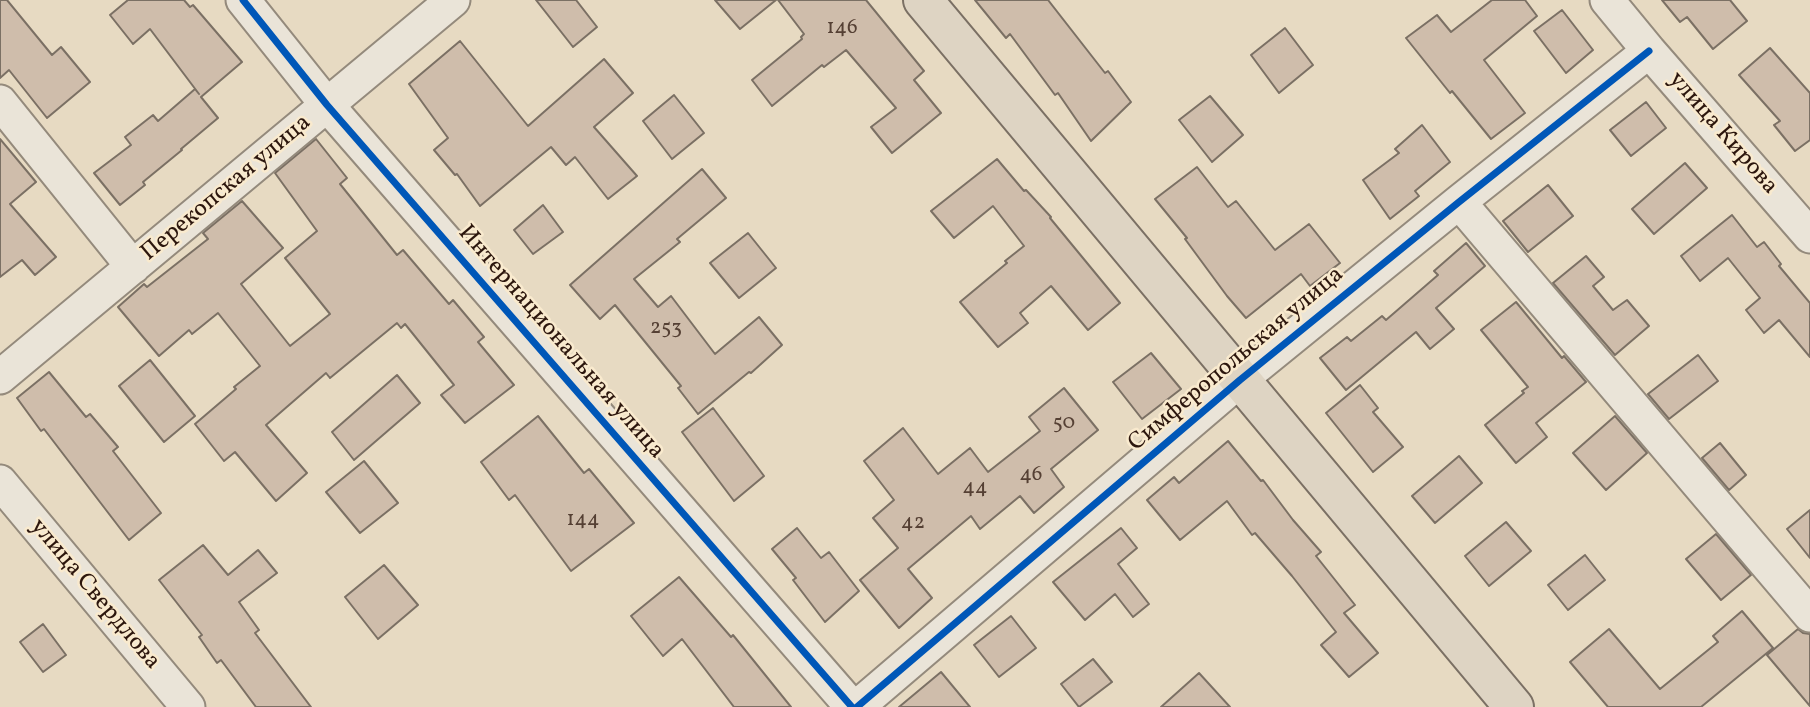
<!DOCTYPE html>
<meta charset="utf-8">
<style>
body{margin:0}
canvas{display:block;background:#e7dac2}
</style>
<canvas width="1810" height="707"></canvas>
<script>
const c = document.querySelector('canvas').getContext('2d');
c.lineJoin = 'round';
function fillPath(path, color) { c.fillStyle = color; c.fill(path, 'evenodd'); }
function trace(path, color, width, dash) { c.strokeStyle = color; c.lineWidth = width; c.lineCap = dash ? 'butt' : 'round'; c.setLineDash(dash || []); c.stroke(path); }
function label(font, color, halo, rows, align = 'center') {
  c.font = font + ' Vollkorn,serif'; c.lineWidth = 5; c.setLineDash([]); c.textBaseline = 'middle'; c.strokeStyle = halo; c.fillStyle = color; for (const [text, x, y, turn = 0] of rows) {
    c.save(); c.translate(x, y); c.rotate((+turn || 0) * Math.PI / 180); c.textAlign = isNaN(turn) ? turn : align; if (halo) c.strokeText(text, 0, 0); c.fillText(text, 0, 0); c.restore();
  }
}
const building = new Path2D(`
 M0 0H7L52 55 61 47 90 82 47 118 9 70 0 78Z
 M128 0H184L190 7 193 5 242 62 201 97 218 118 181 149 182 150 143 182 145 185 120 205 94 173 131 145 125 137 153 115 158 121 195 89 199 94 150 29 133 44 110 15Z
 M536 0H576L597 27 573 47Z
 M715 0H776L740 29Z
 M778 0H866L924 71 914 80 941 113 892 153 871 127 896 108 846 50 824 67 822 65 772 106 752 80 802 39 801 37 804 34Z
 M975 0H1048L1105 73 1108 71 1131 102 1091 141 1058 93 1055 95 1010 34 1006 38Z
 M1492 0H1525L1537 16 1484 60 1525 113 1491 139 1452 91 1450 93 1406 38 1437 15 1451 32Z
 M1662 0H1730L1747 21 1713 49 1687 17 1680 22Z
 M1562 10 1593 50 1566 73 1534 31Z
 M1285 28 1313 65 1279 93 1251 55Z
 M460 41 528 126 604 59 633 93 594 127 637 176 608 199 575 157 566 165 551 147 480 206 457 174 455 175 434 150 448 138 409 84Z
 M1770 48 1810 93V140L1795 151 1774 125 1780 121 1739 75Z
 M674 95 704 133 672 159 643 121Z
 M1210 96 1243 135 1212 162 1179 120Z
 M1646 102 1666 128 1631 156 1610 130Z
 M1422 125 1450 162 1415 191 1419 196 1390 219 1363 180 1399 153 1395 149Z
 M0 139 36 182 10 204 56 257 35 275 22 260 0 277Z
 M316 139 347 178 340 184 397 255 403 250 449 304 453 300 484 337 478 342 514 385 465 423 441 395 454 385 405 324 401 328 397 323 330 378 326 373 266 425 307 473 276 501 235 452 224 461 195 424 236 389 234 387 260 366 218 313 192 334 189 330 159 356 118 307 144 284 147 287 208 239 203 233 242 201 283 248 241 284 290 346 330 314 285 258 317 231 275 173Z
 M997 159 1024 191 1026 190 1051 217 1050 218 1120 303 1088 330 1051 286 1020 313 1028 323 998 347 960 302 1007 263 1005 261 1024 246 993 206 954 238 931 211Z
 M1685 163 1707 188 1654 234 1632 209Z
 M1197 167 1228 207 1236 201 1275 250 1309 224 1340 263 1310 286 1301 274 1246 318 1227 296 1185 239 1187 238 1155 199Z
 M702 169 726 198 677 239 680 242 634 279 658 307 671 296 715 354 759 317 782 345 751 373 749 372 698 414 678 388 681 386 615 305 600 319 570 285Z
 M1548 185 1573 216 1528 252 1503 221Z
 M543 205 563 232 533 254 514 230Z
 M1732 215 1757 247 1764 242 1781 264 1779 266 1810 303V357L1779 320 1764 333 1746 310 1760 298 1728 258 1700 281 1681 256Z
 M748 233 776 268 739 298 710 263Z
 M1466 243 1485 266 1436 308 1454 329 1430 349 1416 332 1346 390 1320 358 1347 337 1351 341 1382 316 1386 320 1438 275 1434 271Z
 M1586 256 1604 277 1593 286 1613 310 1627 300 1649 326 1615 355 1553 283Z
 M1516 302 1562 358 1564 356 1586 382 1536 423 1547 437 1516 463 1485 425 1524 393 1522 391 1528 387 1481 330Z
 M1151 353 1181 389 1142 419 1113 382Z
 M1698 355 1718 381 1669 419 1648 394Z
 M150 360 195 416 164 442 119 386Z
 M49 372 86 417 90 414 118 447 113 451 161 513 129 540 44 429 41 431 17 398Z
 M397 375 420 403 354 460 332 432Z
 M1360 385 1378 408 1373 412 1403 447 1373 472 1326 413Z
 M1064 388 1098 430 1051 469 1064 487 1034 513 1020 496 980 529 971 516 908 569 932 598 899 628 860 580 898 548 873 518 894 500 864 461 903 428 938 474 970 448 988 472 1040 431 1029 417Z
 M713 408 764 476 734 501 682 432Z
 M538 416 584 473 589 469 634 523 571 571 515 495 509 500 481 462Z
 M1615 416 1647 453 1606 490 1573 453Z
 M1228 441 1261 481 1263 480 1293 520 1321 552 1316 556 1355 605 1344 613 1378 653 1349 677 1321 645 1336 632 1292 576 1255 533 1252 535 1227 501 1180 540 1147 500 1174 477 1179 483Z
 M1720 443 1746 475 1729 490 1702 458Z
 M1459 456 1482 483 1435 523 1412 496Z
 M364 461 398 503 360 533 326 492Z
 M1810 510V558L1787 529Z
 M1506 522 1531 551 1489 586 1465 556Z
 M797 528 821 558 829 552 859 591 825 622 793 580 796 578 772 549Z
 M1121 528 1137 548 1118 564 1149 604 1133 617 1115 594 1085 620 1053 582Z
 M1716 534 1751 575 1721 600 1686 559Z
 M203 545 228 575 258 550 277 573 239 602 259 630 255 633 311 707H256L221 660 217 663 199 637 202 635 159 580Z
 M1585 555 1605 580 1568 610 1548 585Z
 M384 565 418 605 378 639 345 597Z
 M679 577 731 637 733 635 791 707H734L682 639 663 656 631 616Z
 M1742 611 1773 648 1701 707H1608L1570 662 1609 629 1660 689 1718 642 1713 636Z
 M1011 616 1036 648 999 677 974 645Z
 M43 624 66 655 43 672 20 642Z
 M1798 629 1803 633 1810 634V706L1767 655Z
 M1093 659 1112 682 1079 707 1061 684Z
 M941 672 970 707H899Z
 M1199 673 1230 707H1161Z`);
fillPath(building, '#cfbdab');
trace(building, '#7b7064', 2);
const minor = new Path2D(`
 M243 0 327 105 852 707
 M1607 0 1649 51 1810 236
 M0 102 133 267
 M1459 202 1810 615
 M0 377 453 0
 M0 482 188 707
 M857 707 1240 380 1459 202 1649 51`);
const major = new Path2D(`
 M923 0 1514 707`);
trace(minor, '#948a7c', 37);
trace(major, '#7b7064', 42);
trace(minor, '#eae4d8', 33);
trace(major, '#ded4c3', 38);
trace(new Path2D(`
 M243 0 327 105 852 707
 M857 707 1240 380 1459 202 1649 51`), '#0057b8', 7);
label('21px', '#554034', null, [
 ["146",842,29],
 ["253",666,329],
 ["50",1064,424],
 ["46",1031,476],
 ["44",975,489],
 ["144",583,521],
 ["42",913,524]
]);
label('24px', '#2c160d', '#f9eace', [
 ["улица Кирова",1722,134,49],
 ["Перекопская улица",227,189,-40],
 ["Интернациональная улица",560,343,49],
 ["Симферопольская улица",1237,360,-40],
 ["улица Свердлова",94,595,50]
]);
</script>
